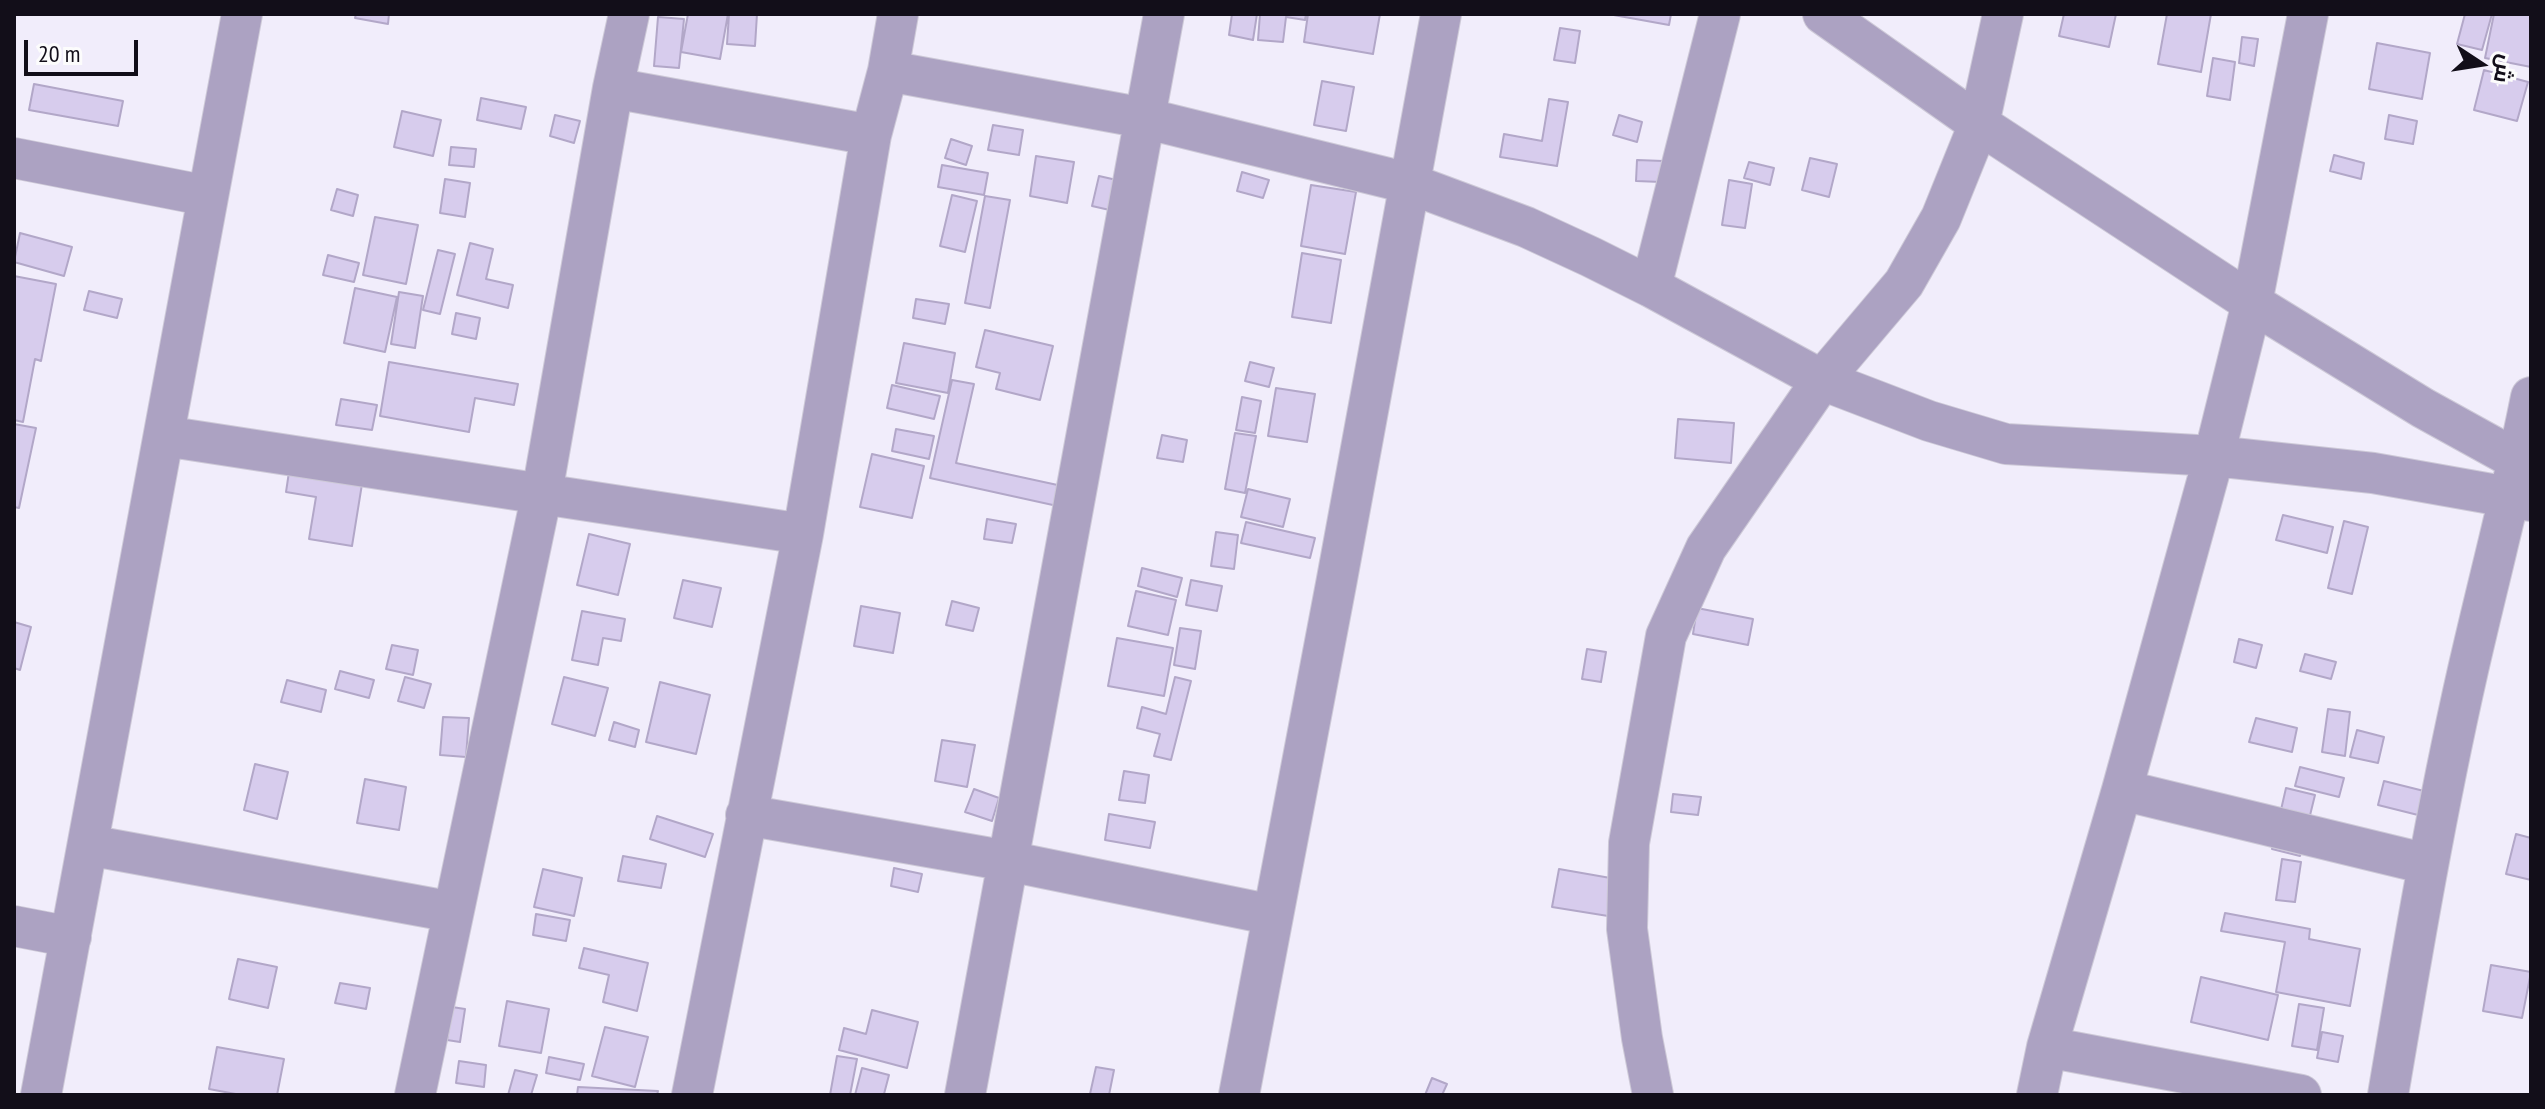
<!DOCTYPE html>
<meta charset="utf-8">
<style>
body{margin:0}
#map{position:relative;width:2545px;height:1109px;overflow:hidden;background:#f1edfb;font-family:"PT Sans Narrow",Cairo,sans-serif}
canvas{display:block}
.frame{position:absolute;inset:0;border:16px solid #120e19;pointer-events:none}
.north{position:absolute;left:2441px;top:24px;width:80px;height:80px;-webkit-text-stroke:6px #fcfcfc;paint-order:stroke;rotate:102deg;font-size:22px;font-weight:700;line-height:32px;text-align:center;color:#120e19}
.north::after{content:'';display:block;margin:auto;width:28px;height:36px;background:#120e19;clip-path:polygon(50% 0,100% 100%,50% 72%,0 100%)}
.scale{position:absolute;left:24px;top:40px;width:114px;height:36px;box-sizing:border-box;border:4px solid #120e19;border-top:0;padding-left:10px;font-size:24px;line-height:28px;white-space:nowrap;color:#120e19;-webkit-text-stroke:6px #fcfcfc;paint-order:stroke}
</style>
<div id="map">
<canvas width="2545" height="1109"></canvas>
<div class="frame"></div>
<div class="north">ش</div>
<div class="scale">20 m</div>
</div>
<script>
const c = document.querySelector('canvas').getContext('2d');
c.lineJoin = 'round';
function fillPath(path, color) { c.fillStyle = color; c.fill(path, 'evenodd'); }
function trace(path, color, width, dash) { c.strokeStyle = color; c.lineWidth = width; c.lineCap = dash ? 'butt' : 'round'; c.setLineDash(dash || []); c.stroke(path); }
const building = new Path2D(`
 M356 14H389L388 24 355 18Z
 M688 14H728L720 59 681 52Z
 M729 14H757L755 46 727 44Z
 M1232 14H1257L1253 40 1229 35Z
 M1260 14H1306L1305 20 1286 17 1283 42 1258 40Z
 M1308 14H1380L1373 54 1304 42Z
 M1608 14H1671L1669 25Z
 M2064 14H2116L2109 47 2059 36Z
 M2167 14H2211L2201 72 2158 64Z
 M2465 14H2492L2482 50 2457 44Z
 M2494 14H2531V67L2485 58Z
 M658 17 684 19 679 68 654 66Z
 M1560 28 1580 31 1575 63 1554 60Z
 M2242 37 2258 39 2254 66 2239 63Z
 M2377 43 2430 53 2422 99 2369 89Z
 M2213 58 2235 62 2230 100 2207 96Z
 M2484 70 2528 82 2517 121 2474 110Z
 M1322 81 1354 87 1346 131 1314 125Z
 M34 84 123 101 118 126 29 110Z
 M481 98 526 107 521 129 477 120Z
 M1549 99 1568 102 1557 166 1500 157 1504 134 1542 141Z
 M402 111 441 120 433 156 394 147Z
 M555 115 580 121 574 143 550 136Z
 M1619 115 1642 122 1637 142 1613 135Z
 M2389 115 2417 121 2413 144 2385 139Z
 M993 125 1023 130 1019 155 988 150Z
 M951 139 972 146 966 165 945 158Z
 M451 147 476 149 474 167 449 165Z
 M2334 155 2364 163 2361 179 2330 171Z
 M1036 156 1074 162 1067 203 1030 196Z
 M1810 158 1837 164 1829 197 1802 190Z
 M1637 160 1663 161 1661 182 1636 181Z
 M1749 162 1774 168 1770 185 1744 178Z
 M942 165 988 173 984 195 938 187Z
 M1242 172 1269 180 1263 198 1237 191Z
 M1099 176 1121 181 1114 211 1092 206Z
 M445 179 470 183 465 217 440 213Z
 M1729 180 1752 184 1745 228 1722 225Z
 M1311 185 1356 192 1345 254 1301 246Z
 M337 189 358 195 353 216 331 210Z
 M952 195 977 201 965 252 940 246Z
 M985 196 1010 200 990 308 965 303Z
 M375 217 418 225 406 284 363 275Z
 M20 233 72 247 64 276 14 262Z
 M470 243 493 249 486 279 513 285 508 308 457 295Z
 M438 250 455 254 440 314 423 310Z
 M1302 253 1341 260 1331 323 1292 317Z
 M328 255 359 263 354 282 323 275Z
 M14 276 56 284 41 361 35 359 23 422 14 420Z
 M355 288 397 297 385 352 344 343Z
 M89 291 122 299 117 318 84 310Z
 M399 292 423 296 415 348 391 344Z
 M916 299 949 304 945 324 913 318Z
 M456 313 480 318 476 339 452 334Z
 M985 330 1053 346 1040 400 996 389 1000 373 976 367Z
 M904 343 955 353 948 393 896 383Z
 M389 362 518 384 514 405 475 398 469 432 380 416Z
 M1250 362 1274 368 1269 387 1245 381Z
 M952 380 974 384 956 463 1076 489 1071 509 930 478Z
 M892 385 940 396 934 419 887 408Z
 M1276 388 1315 394 1307 442 1268 436Z
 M1242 397 1261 401 1255 433 1236 430Z
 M341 399 377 405 372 430 336 425Z
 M1678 419 1734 423 1731 463 1675 458Z
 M14 424 36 428 19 508 14 507Z
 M896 429 934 436 929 459 892 451Z
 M1235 433 1256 436 1245 493 1225 489Z
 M1162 435 1187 440 1183 462 1157 458Z
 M872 454 924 466 912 518 860 507Z
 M289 472 362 484 352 546 309 539 316 497 286 492Z
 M1248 489 1290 499 1283 527 1241 517Z
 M2283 515 2333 527 2327 553 2276 540Z
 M987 519 1016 524 1012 543 984 539Z
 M2344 521 2368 527 2352 594 2328 588Z
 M1246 522 1315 538 1310 558 1241 543Z
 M1216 532 1238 535 1234 569 1211 566Z
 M589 534 630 544 618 595 577 585Z
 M1142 568 1182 578 1177 597 1138 586Z
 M683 580 721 588 712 627 674 618Z
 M1191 580 1222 586 1217 611 1186 605Z
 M1136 591 1176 600 1168 635 1128 626Z
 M952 601 979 608 973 631 946 625Z
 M861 606 900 613 893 653 854 646Z
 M1697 608 1753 619 1748 645 1693 634Z
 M582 611 625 619 621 641 603 638 598 665 572 660Z
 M14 622 31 627 20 670 14 668Z
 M1180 628 1201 631 1195 669 1174 665Z
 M1117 638 1173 648 1164 696 1108 686Z
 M2239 639 2262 645 2256 668 2234 662Z
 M392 645 418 650 413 675 386 669Z
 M1587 649 1606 652 1601 682 1582 679Z
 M2305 654 2336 662 2331 679 2300 671Z
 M340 671 374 680 369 698 335 689Z
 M405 677 431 684 424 708 398 701Z
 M564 677 608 688 595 736 552 724Z
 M1175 677 1191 681 1171 760 1154 756 1160 734 1137 728 1142 707 1166 714Z
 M287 680 326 690 321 712 281 702Z
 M660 682 710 695 696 754 646 742Z
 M2328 709 2350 712 2345 756 2322 752Z
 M443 717 469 718 466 757 440 755Z
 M2256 718 2297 728 2292 752 2249 742Z
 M614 722 639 730 635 747 609 740Z
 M2357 730 2384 737 2378 763 2350 757Z
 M942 740 975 745 967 787 935 781Z
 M255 764 288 772 277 819 244 810Z
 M2300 767 2344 778 2339 797 2295 786Z
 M1124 771 1149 775 1145 803 1119 800Z
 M365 779 406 787 399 830 357 823Z
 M2384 781 2424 791 2418 815 2378 805Z
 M2286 788 2315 795 2300 856 2272 849Z
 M974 789 999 798 992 821 965 812Z
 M1673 794 1701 797 1698 815 1671 812Z
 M1109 814 1155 822 1150 848 1105 840Z
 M657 816 713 834 705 857 650 839Z
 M2516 834 2531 838V880L2506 874Z
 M623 856 666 864 661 888 618 881Z
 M2282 859 2301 862 2295 902 2276 900Z
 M894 868 922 874 918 892 891 886Z
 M543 869 582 878 574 916 534 907Z
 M1559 869 1639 883 1633 920 1552 907Z
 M2225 913 2310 929 2309 939 2360 949 2350 1006 2276 992 2285 942 2221 931Z
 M536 914 570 920 566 941 533 935Z
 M584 948 648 963 637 1011 603 1002 609 975 579 968Z
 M238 959 277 967 268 1008 229 999Z
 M2491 965 2531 972 2522 1018 2483 1011Z
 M2201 977 2278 995 2268 1040 2191 1022Z
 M340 983 370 988 366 1009 335 1003Z
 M507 1001 549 1009 541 1053 499 1046Z
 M2299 1004 2324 1008 2317 1050 2292 1046Z
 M452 1007 465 1009 460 1042 447 1040Z
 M872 1010 918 1022 907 1068 839 1050 844 1028 866 1034Z
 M605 1027 648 1037 635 1087 592 1076Z
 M2322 1032 2343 1036 2338 1062 2317 1058Z
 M217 1047 284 1059 277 1095H241L209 1089Z
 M837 1056 857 1059 850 1095H830Z
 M549 1057 584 1064 580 1080 546 1073Z
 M459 1061 486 1065 484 1087 456 1083Z
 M1096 1067 1114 1070 1109 1095 1090 1094Z
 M862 1068 889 1075 884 1094 887 1095H855Z
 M515 1070 537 1075 531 1095H508Z
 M1432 1078 1447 1084 1442 1095H1425Z
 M578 1087 658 1091 657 1095H577Z`);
fillPath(building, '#d7cced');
trace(building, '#b2a7c8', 2);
const street = new Path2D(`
 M1823 14 1979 124 2252 303 2423 408 2519 461
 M888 71 1144 118 1408 183 1526 227 1591 257 1651 287 1822 380 1929 421 2006 444 2214 456 2373 473 2531 501
 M613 88 871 135
 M14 158 208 196
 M1651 287 1720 14
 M164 436 803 534
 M2122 790 2427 864
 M746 815 1008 861 1273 915
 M88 845 453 912
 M14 926 71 937
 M2047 1047 2301 1095
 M41 1095 242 14
 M415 1095 542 493 613 88 629 14
 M692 1095 803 534 871 135 888 71 898 14
 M965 1095 1164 14
 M1239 1095 1337 579 1441 14
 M1653 1095 1642 1038 1627 929 1629 843 1666 636 1706 548 1822 380 1904 283 1941 218 1979 124 2003 14
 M2037 1095 2047 1047 2122 790 2214 456 2252 303 2308 14
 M2388 1095C2412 953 2436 811 2468 670 2489 578 2513 489 2531 397`);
trace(street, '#cdc9d7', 42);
trace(street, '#aca2c2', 40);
</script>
